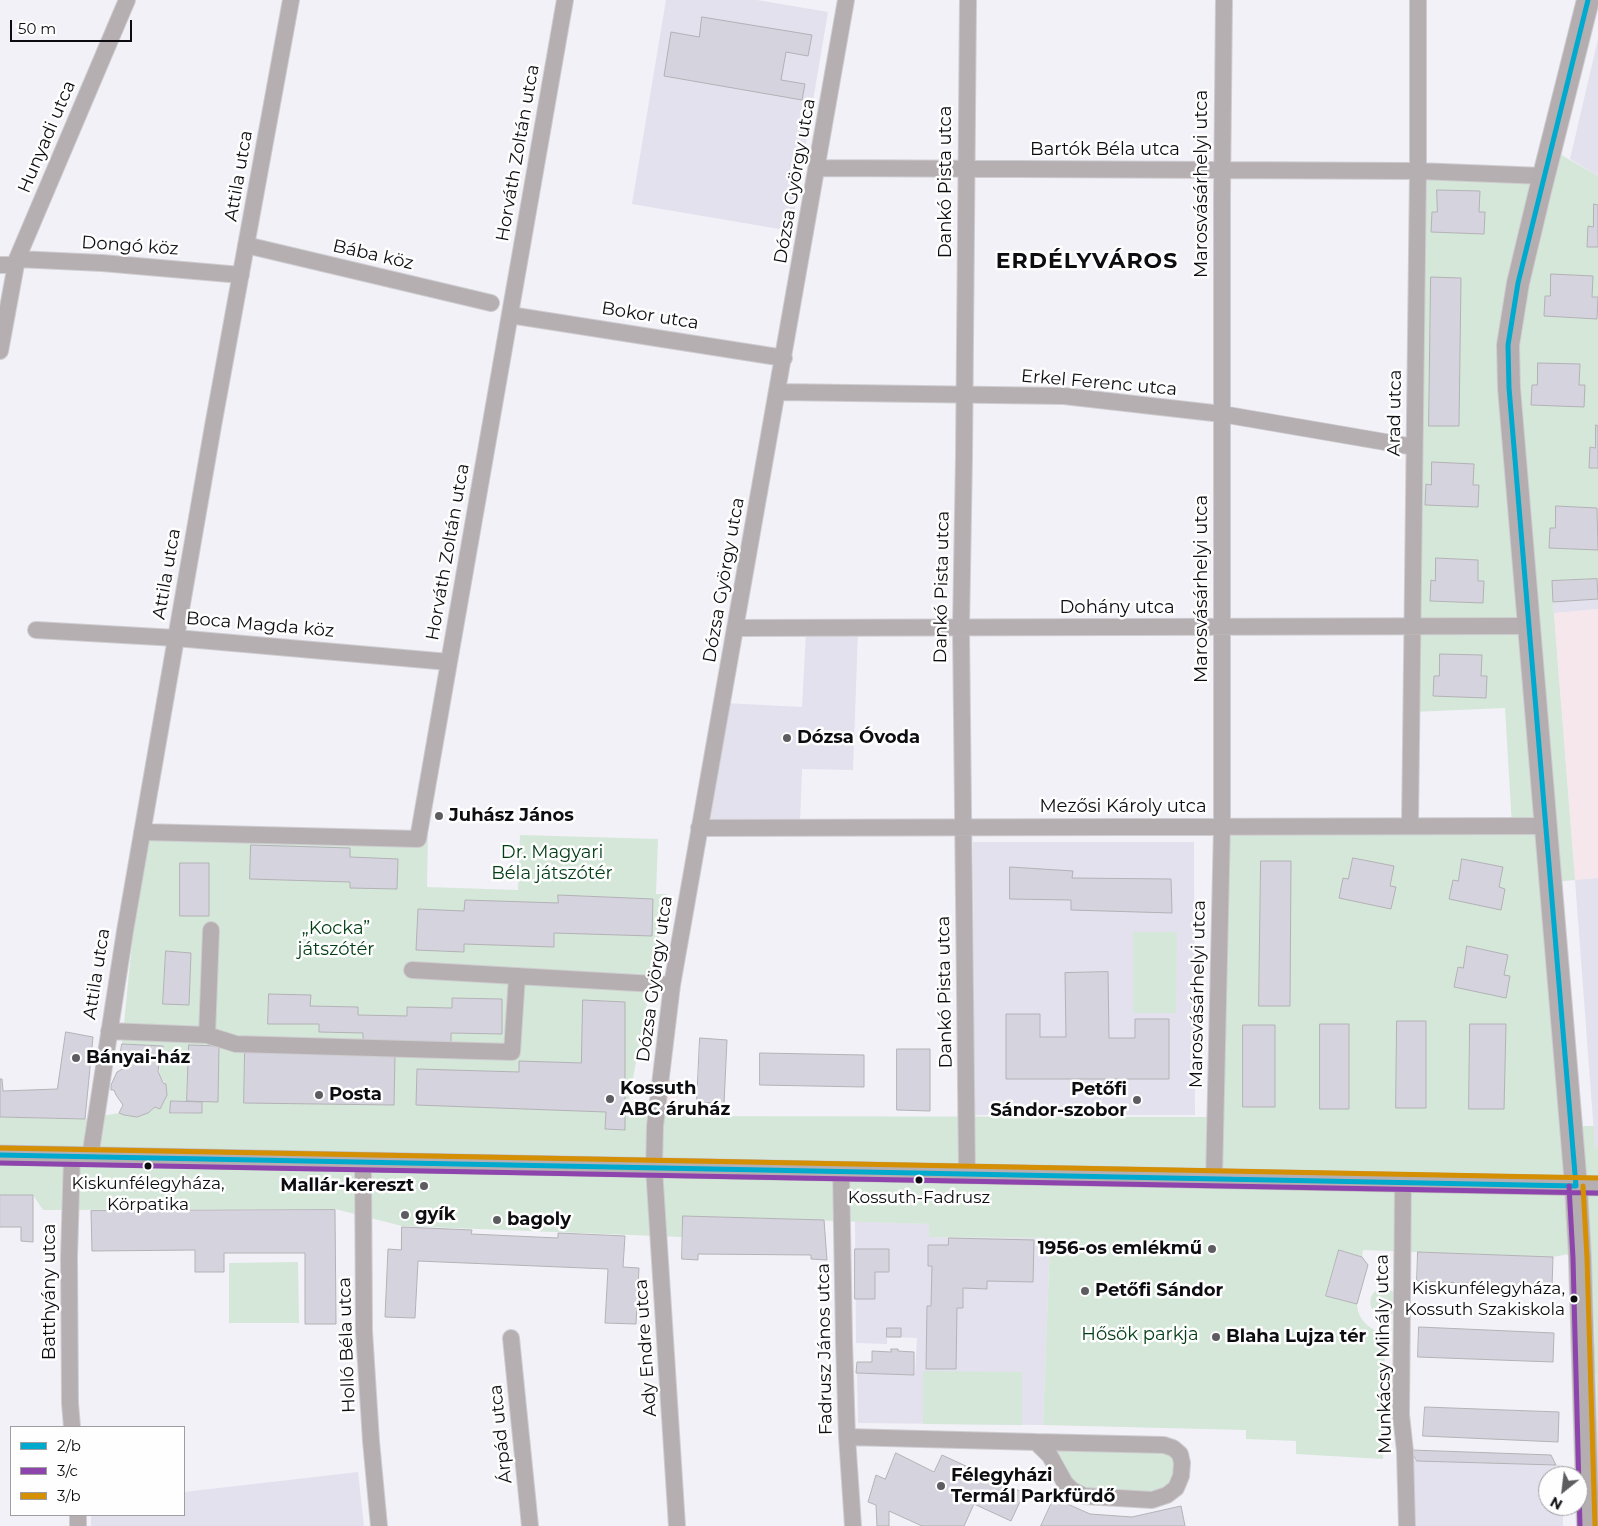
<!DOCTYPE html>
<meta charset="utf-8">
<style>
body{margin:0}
#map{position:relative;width:1598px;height:1526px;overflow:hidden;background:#f2f1f7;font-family:Montserrat,sans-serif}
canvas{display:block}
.legend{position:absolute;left:10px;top:1426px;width:175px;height:90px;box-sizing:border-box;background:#fefefe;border:1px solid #9e9d9f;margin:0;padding:6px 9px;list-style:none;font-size:15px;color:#0d0c10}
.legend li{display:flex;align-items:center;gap:10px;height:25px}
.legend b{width:25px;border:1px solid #9e9d9f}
.north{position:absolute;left:1538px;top:1466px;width:50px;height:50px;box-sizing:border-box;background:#fefefe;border:1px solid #9e9d9f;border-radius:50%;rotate:209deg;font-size:14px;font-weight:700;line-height:20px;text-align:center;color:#0d0c10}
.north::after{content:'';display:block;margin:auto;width:18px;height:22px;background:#5d5c61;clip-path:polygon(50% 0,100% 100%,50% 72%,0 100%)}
.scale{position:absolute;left:10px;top:20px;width:122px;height:22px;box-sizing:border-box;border:2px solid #0d0c10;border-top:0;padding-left:6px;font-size:15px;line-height:18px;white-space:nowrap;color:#0d0c10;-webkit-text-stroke:4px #fefefe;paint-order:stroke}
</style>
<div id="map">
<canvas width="1598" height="1526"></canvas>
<ul class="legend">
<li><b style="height:6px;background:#00a9ce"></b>2/b</li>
<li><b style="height:6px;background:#8e44ad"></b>3/c</li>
<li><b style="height:6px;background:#d48f02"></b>3/b</li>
</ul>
<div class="north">N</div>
<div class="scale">50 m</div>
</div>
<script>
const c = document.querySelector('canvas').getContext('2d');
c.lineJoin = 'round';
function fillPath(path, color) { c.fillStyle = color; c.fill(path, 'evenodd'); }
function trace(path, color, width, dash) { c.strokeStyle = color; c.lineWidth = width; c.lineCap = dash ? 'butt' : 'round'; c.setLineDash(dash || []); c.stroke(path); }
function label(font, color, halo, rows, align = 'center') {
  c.font = font + ' Montserrat,sans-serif'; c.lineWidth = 5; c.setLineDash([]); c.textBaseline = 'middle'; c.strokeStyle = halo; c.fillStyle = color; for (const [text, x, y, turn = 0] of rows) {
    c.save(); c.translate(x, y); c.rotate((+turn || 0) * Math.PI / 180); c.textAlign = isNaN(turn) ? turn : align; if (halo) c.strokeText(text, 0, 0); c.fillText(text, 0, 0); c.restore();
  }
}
fillPath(new Path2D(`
 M1598 609V878L1575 880 1554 613Z
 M669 1079 680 1081 676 1107 665 1106Z`), '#f6e7ed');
fillPath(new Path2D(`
 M666 0H757L828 12 791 231 632 204Z
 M1598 39V176L1570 159Z
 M1598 599V609L1554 613 1553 602Z
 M806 632H858L853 770 802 769 800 824 705 823 725 703 802 707Z
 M973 842H1194L1195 1115H974Z
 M1598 878V1147H1595L1575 880Z
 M855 1221 929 1224V1237L1050 1238 1043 1425 858 1423 857 1373 915 1375 917 1338 887 1337V1344L856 1343Z
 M1405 1460 1563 1465V1476H1548V1506H1563V1526H1407Z
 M358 1472 364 1526H91V1515H184V1492Z`), '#e3e1ed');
fillPath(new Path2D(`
 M1551 149 1598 176V599L1553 602 1575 880 1552 882 1571 1126H1594L1595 1147H1598V1458L1586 1454 1585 1434 1597 1430 1596 1374 1583 1369V1349L1595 1344 1593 1288 1581 1283 1579 1252 1553 1257 1363 1250 1362 1257 1339 1250 1326 1296 1357 1304C1358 1321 1370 1329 1385 1335L1383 1459 1296 1454V1441L1246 1439V1430L1043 1425 1050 1238 929 1237V1224L683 1216 682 1237 402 1226 335 1209 43 1210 33 1195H0V1117L85 1119 119 1113 124 1115 137 1117 148 1113 155 1107 160 1109C165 1100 167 1094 166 1084 158 1077 159 1068 160 1058H162L163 1046 122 1044 143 831 428 832 427 887 518 890 520 835 658 839 656 894H667L626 1116 1215 1117 1222 827 1512 826 1505 708 1412 712 1418 172 1543 177 1509 388ZM171 1101 202 1102V1113L171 1114ZM606 1112 625 1116V1130L605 1129Z
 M1133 932H1177L1176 1013H1133Z
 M298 1262 299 1323H229V1263Z
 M1384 1287 1388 1288 1396 1294 1395 1312C1373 1328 1358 1293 1384 1287Z
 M923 1371 1022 1372V1425L923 1424Z
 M1164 1445 1180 1454 1166 1495H1084L1043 1447Z`), '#d5e7d9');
const building = new Path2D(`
 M702 17 812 35 808 56 786 52 781 80 805 84 802 100 664 76 671 32 699 37Z
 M1437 190 1480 191 1479 212H1485L1484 234 1431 232 1432 212H1437Z
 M1594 204 1598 205V247H1587L1588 226 1593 227Z
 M1551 274 1593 276 1592 297H1598L1597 319 1544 316 1545 296H1550Z
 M1431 277 1461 278 1459 426H1429Z
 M1538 363 1580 364 1579 385H1585L1584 407 1531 405 1532 385H1537Z
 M1596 425 1598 426V468H1589L1590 447 1595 448Z
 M1432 462 1474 464 1473 485H1479L1478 507 1425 505 1426 484 1431 485Z
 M1556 506 1597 508 1598 550 1549 548 1550 528H1555Z
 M1436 558 1478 560V581H1484L1483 603 1430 601 1431 580 1435 581Z
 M1597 579 1598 599 1553 602 1552 581Z
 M1440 654 1482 655 1481 676H1487L1486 698 1433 696 1434 676H1439Z
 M251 845 350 848V857L398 859 397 889 350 888V882L250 879Z
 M1353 858 1394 866 1390 886 1396 887 1391 909 1339 898 1343 878 1348 879Z
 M1462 859 1503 867 1499 887 1505 889 1501 910 1449 899 1453 880 1458 881Z
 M1261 861H1291L1290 1006H1259Z
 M180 863H209V916H180Z
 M1010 867 1073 871 1072 878 1171 879 1172 913 1071 910V900L1010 899Z
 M558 895 653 899 652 936 554 933V947L464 944V952L416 950 418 909 464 911 465 900 558 903Z
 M1467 946 1508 955 1504 975 1510 976 1506 998 1454 987 1458 967 1463 968Z
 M166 951 191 953 189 1005 163 1004Z
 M1108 972 1109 1038H1135V1019H1169V1079H1006V1014H1040V1037H1066L1065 973Z
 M269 994 311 995 310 1006 358 1007V1015L407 1016V1007L452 1008V998L502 999V1034L451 1033V1044L363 1043V1033L319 1032V1024H268Z
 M583 1000 625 1002V1130L605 1129 606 1112 416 1105 417 1069 519 1072V1061L581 1063Z
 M1397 1021H1426V1108H1396Z
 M1320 1024H1349V1109H1320Z
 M1470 1024H1506L1504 1109H1469Z
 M1243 1025H1275V1107H1243Z
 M66 1032 93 1037 85 1119 0 1117V1079H2L3 1091 57 1089Z
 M700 1038 727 1040 724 1104 697 1102Z
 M122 1044 163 1046 162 1058H160L158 1071 163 1083 166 1084 167 1095 160 1109 155 1107 148 1113 137 1117 124 1115 119 1113 123 1105 116 1095 114 1090H111V1085L117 1072 126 1067 122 1057H120Z
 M189 1045 219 1046 218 1102 187 1101Z
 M897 1049H930V1111L897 1110Z
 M245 1052 395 1054 394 1105 244 1103Z
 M760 1053 864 1055V1087L760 1085Z
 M171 1101 202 1102V1113H170Z
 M0 1195H33V1242L21 1241V1227H0Z
 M335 1210 336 1324H305V1253H224V1272H195V1250L92 1251 91 1211Z
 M683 1216 824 1220 827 1260 811 1259V1255L698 1254V1260L682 1259Z
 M402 1227 472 1230 471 1234 558 1238V1233L625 1236 623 1267 639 1268 636 1324 605 1323 608 1269 418 1261 415 1318 385 1317 388 1249 401 1250Z
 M949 1238 1034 1240 1033 1282 987 1281V1289L963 1288V1308H957L956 1369H926L927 1306H931L932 1266H928V1245H948Z
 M855 1249H889V1272H875V1299H855Z
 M1339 1250 1362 1257 1368 1265 1357 1304 1326 1296Z
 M1418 1252 1553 1257 1552 1287 1417 1281Z
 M1419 1327 1554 1333 1553 1362 1418 1357Z
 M887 1328H901V1337H887Z
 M891 1349H898V1351L914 1352V1375L856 1373 857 1362H872V1351L891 1352Z
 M1425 1407 1559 1412 1558 1442 1423 1436Z
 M1411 1450 1551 1455 1556 1465 1417 1461Z
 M896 1453 934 1472 942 1455 1024 1493 1011 1521 974 1504 964 1526H922L889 1511V1526H877L876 1505 868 1502 876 1475 885 1479Z
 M1054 1498 1090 1514 1132 1517 1181 1506 1185 1526H1041Z`);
fillPath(building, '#d5d3de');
trace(building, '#b3b2b6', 1);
const minor = new Path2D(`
 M817 168 1418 171 1543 176
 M246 245 491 303
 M17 259 102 263 241 275
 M0 265H16
 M510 315 784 358
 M0 351 17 259 127 0
 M778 392 1064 396 1222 414 1414 447
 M735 628 1529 626
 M36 630 176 638 449 662
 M1410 826 1418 171V0
 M699 828 1546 826
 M142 832 418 839 565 0
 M412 970 672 985
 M109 1031 207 1035 236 1044 512 1052 517 976
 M207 1035 211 930
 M90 1157 125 931 213 426 291 0
 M363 1162 364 1331 371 1441 379 1526
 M841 1172 844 1341 847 1437 853 1526
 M967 1174 961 628 964 456 968 0
 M1214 1179 1222 827V196L1224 0
 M1403 1182 1401 1415 1405 1451 1407 1526
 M511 1338 530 1526
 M72 1427 70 1403 69 1257 72 1157
 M847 1437 1036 1442
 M1036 1442 1164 1445 1173 1448 1180 1454 1182 1463 1181 1476 1176 1488 1167 1495 1152 1500 1084 1496 1072 1490 1065 1483 1050 1456Z
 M78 1515V1526
 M677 1526 654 1168 655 1126 672 985 846 0`);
const tertiary = new Path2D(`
 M0 1155 1598 1186`);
const secondary = new Path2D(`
 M1588 1526 1580 1258 1576 1186 1509 388 1508 345 1518 283 1540 191 1588 0`);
trace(minor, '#cecdd1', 18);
trace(tertiary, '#cecdd1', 21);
trace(secondary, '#cecdd1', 24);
trace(minor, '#b6afb1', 16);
trace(tertiary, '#b6afb1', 20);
trace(secondary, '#b5aeb1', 22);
trace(new Path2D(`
 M0 1155 1576 1186 1509 388 1508 345 1518 283 1588 0`), '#00a9ce', 5);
trace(new Path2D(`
 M0 1163 1598 1193
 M1569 1186 1573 1258 1580 1526`), '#8e44ad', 5);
trace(new Path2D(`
 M0 1148 1598 1178
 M1583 1186 1587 1258 1595 1526`), '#d48f02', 5);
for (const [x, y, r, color] of [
 [787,738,5,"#5d5c61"],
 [439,816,5,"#5d5c61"],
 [76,1058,5,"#5d5c61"],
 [319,1095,5,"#5d5c61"],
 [610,1099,5,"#5d5c61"],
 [1137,1100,5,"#5d5c61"],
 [148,1166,4.5,"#0d0c10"],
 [919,1180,4.5,"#0d0c10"],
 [424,1186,5,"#5d5c61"],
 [405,1215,5,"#5d5c61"],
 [497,1220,5,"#5d5c61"],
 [1212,1249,5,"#5d5c61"],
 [1085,1291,5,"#5d5c61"],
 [1574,1299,4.5,"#0d0c10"],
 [1216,1337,5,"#5d5c61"],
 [941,1486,5,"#5d5c61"]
]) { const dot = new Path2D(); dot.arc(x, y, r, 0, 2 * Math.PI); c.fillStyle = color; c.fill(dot); trace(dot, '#fefefe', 2); }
label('17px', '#0d0c10', '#fefefe', [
 ["Kiskunfélegyháza,",148,1184],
 ["Körpatika",148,1205],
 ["Kossuth-Fadrusz",919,1198],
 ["Kiskunfélegyháza,",1565,1289,"right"],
 ["Kossuth Szakiskola",1565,1310,"right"]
]);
label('18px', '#0d0c10', '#fefefe', [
 ["Hunyadi utca",47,137,-67],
 ["Bartók Béla utca",1105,150],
 ["Horváth Zoltán utca",518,153,-80],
 ["Attila utca",239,176,-80],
 ["Dózsa György utca",795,181,-80],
 ["Dankó Pista utca",946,182,-90],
 ["Marosvásárhelyi utca",1202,184,-90],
 ["Dongó köz",130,246,4],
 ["Bába köz",373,255,13],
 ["Bokor utca",650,316,9],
 ["Erkel Ferenc utca",1099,383,5],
 ["Arad utca",1395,413,-89],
 ["Horváth Zoltán utca",448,552,-80],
 ["Attila utca",167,574,-80],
 ["Dózsa György utca",724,580,-80],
 ["Dankó Pista utca",942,587,-89],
 ["Marosvásárhelyi utca",1202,589,-90],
 ["Dohány utca",1117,608],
 ["Boca Magda köz",260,625,5],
 ["Mezősi Károly utca",1123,807],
 ["Attila utca",97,974,-81],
 ["Dózsa György utca",655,979,-82],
 ["Dankó Pista utca",945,992,-91],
 ["Marosvásárhelyi utca",1198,994,-89],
 ["Batthyány utca",50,1292,-90],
 ["Holló Béla utca",347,1345,-92],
 ["Ady Endre utca",646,1348,-94],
 ["Fadrusz János utca",825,1349,-91],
 ["Munkácsy Mihály utca",1384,1354,-91],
 ["Árpád utca",501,1434,-96]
]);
label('bold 18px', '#0d0c10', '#fefefe', [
 ["Dózsa Óvoda",797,738],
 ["Juhász János",449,816],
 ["Bányai-ház",86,1058],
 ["Kossuth",620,1089],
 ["ABC áruház",620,1110],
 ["Petőfi",1127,1090,"right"],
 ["Sándor-szobor",1127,1111,"right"],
 ["Posta",329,1095],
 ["Mallár-kereszt",414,1186,"right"],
 ["gyík",415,1215],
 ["bagoly",507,1220],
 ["1956-os emlékmű",1202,1249,"right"],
 ["Petőfi Sándor",1095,1291],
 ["Blaha Lujza tér",1226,1337],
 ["Félegyházi",951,1476],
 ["Termál Parkfürdő",951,1497]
], 'left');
label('18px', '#003d13', '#fefefe', [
 ["Dr. Magyari",552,853],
 ["Béla játszótér",552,874],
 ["„Kocka”",336,929],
 ["játszótér",336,950],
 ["Hősök parkja",1140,1335]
]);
c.letterSpacing = '1px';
label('bold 22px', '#0d0c10', '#fefefe', [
 ["ERDÉLYVÁROS",1087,262]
]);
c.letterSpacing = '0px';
</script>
